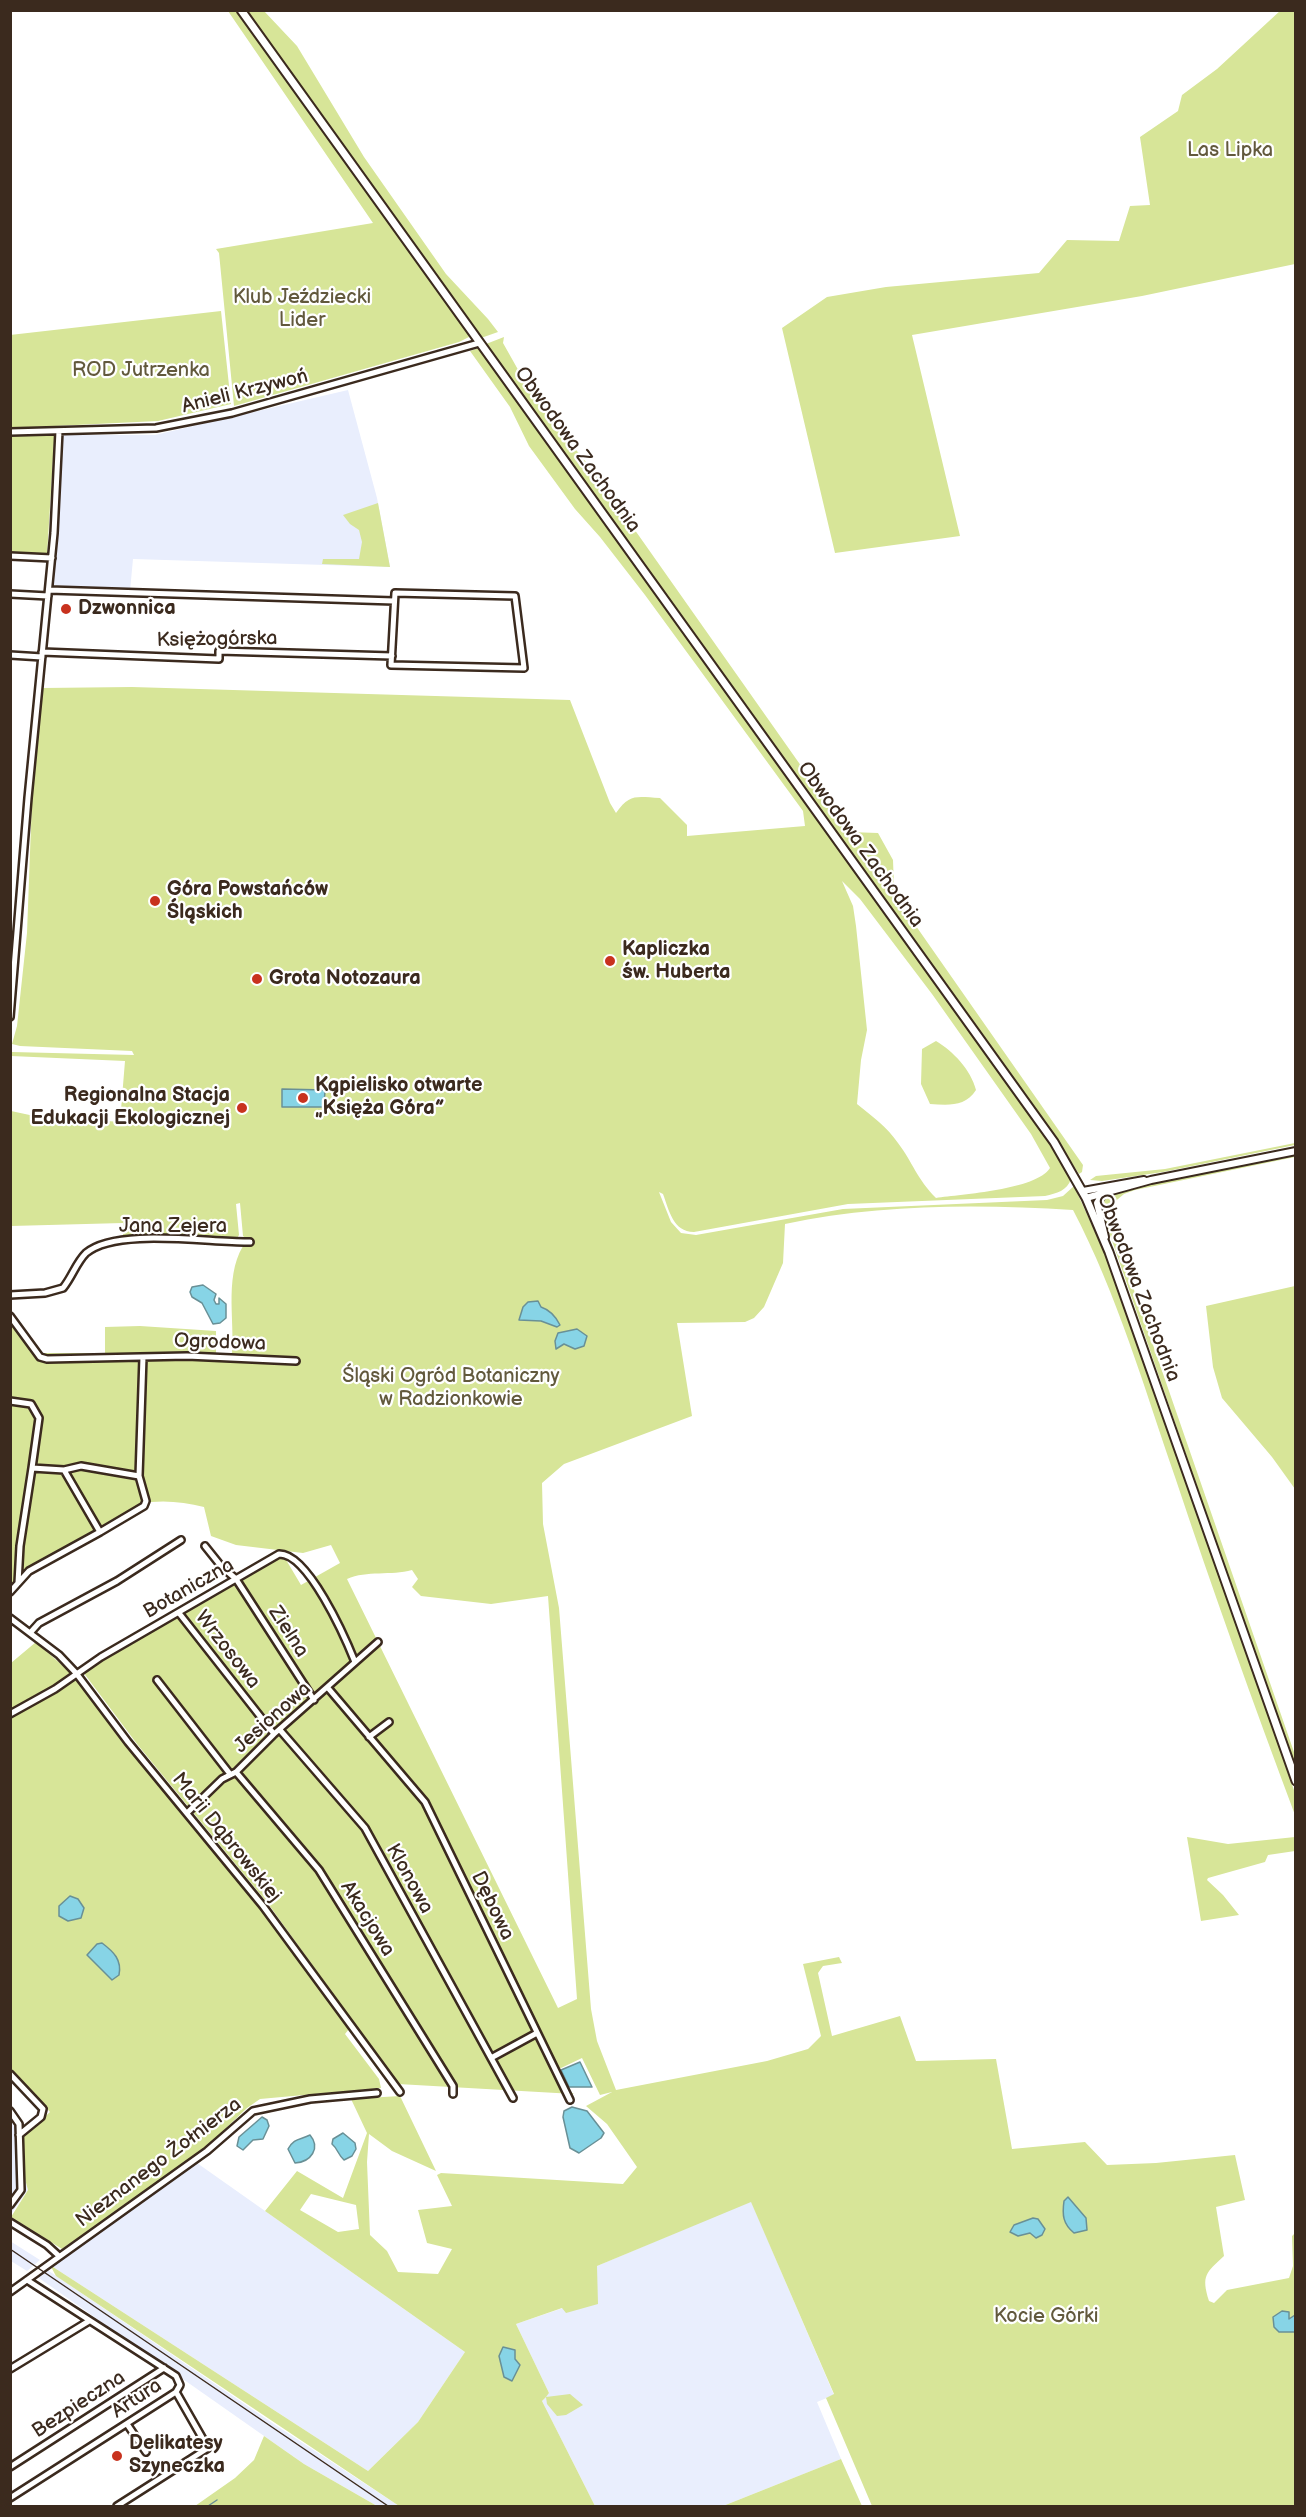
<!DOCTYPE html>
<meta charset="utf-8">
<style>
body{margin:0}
#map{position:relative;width:1306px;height:2517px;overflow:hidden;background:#fff;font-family:"Balsamiq Sans",sans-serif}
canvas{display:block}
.frame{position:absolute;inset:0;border:12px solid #3b2a1e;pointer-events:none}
</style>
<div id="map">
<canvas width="1306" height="2517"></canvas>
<div class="frame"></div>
</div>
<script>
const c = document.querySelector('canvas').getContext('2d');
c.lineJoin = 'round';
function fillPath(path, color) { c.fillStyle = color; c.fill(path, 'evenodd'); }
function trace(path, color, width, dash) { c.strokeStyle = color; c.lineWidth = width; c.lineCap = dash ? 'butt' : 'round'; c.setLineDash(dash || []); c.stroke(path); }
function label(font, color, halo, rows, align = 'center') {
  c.font = font + ' "Balsamiq Sans",sans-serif'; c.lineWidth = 4.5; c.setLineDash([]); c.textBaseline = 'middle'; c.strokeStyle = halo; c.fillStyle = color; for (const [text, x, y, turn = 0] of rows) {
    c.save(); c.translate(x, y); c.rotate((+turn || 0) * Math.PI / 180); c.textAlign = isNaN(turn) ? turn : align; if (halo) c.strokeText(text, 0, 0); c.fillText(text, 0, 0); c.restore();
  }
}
fillPath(new Path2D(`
 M348 390 377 498 390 567 133 559 130 591 54 585 63 435H155Z
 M11 2117 16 2134 22 2138V2168L28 2190 11 2214Z
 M197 2163 465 2352 418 2422 368 2471 50 2265Z
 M751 2201 834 2395 817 2402 841 2459 723 2506H595L542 2401 549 2393 516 2324 563 2308 597 2266Z
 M10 2241 40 2260 27 2271 11 2261Z
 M46 2269 274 2424 399 2506H377L304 2464 36 2276Z`), '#e9eefd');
fillPath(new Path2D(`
 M1281 10 1295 11V264L1142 296 912 335 960 536 835 553 782 328 827 297 886 287 1039 273 1067 240 1119 241 1130 206 1150 205 1140 137 1178 111 1182 95 1217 69Z
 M228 11H236L471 336 459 342 234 406 219 253 216 249 373 223Z
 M246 11H264L297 46 364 157 446 274 488 319 498 332 481 338Z
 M221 311 231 404 158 421 55 426 47 555 11 553 10 335Z
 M504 337 503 343 534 398 594 472 842 824 849 832 878 833 893 860 894 887 902 906 1083 1165 1082 1172 1079 1174 1047 1125 902 922 486 344Z
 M479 348 1036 1123 1071 1179C1067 1191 1057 1193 1045 1196L848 1204 694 1232C673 1232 669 1210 663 1194L659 1192 671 1222 681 1233 696 1235 843 1209 1047 1200 1063 1196 1074 1186 1111 1267 1295 1793V1815C1253 1703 1213 1591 1175 1477 1144 1387 1117 1294 1073 1210 978 1204 878 1204 785 1224L783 1263 764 1307 754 1318 745 1322 677 1323 692 1416 564 1464 542 1483 543 1524 559 1608 591 2009 597 2041 616 2090 767 2061 808 2049 821 2036 803 1964 839 1957 842 1963 823 1966 818 1973 832 2036 900 2016 916 2061 996 2059 1012 2149 1085 2142 1107 2165 1156 2163 1235 2155 1245 2200 1216 2207 1224 2256C1206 2273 1201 2275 1209 2301L1214 2303 1227 2290 1289 2278 1293 2266 1292 2236 1295 2233V2506H872L826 2398 834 2394 751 2202 597 2266 598 2304 566 2313 562 2308 516 2324 549 2393 546 2397 570 2394 583 2405 566 2415 557 2416 547 2404 546 2397 542 2401 595 2506H399L56 2276 50 2265 368 2471 418 2422 465 2352 265 2211 297 2171 343 2198 367 2133 351 2099 400 2096 436 2171 392 2151 369 2134 367 2162 370 2235 387 2251 398 2272 438 2274 452 2249 427 2243 418 2210 452 2206 437 2175 441 2173 623 2184 637 2167 607 2124 586 2106 612 2092 600 2095 582 2058 559 2069 569 2091 574 2094 398 2084 269 1905 137 1744 83 1672 281 1557 285 1558 301 1585 340 1563 331 1545 303 1553 236 1545 211 1536 204 1507C183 1502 161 1499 140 1504L32 1566 20 1575 11 1588 10 1309 42 1353H105V1327L140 1326 216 1331V1354H232C235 1317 223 1272 247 1240L243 1236 240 1203 236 1204 239 1235 236 1240 162 1236 123 1237V1223L11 1226V1111L67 1123 82 1119 120 1122 125 1061 11 1056 12 1052 134 1055 132 1051 20 1046 12 1044 17 1026 27 933 32 799 43 688 132 687 570 700 610 803 616 813C630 793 637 797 660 798L687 825V836L805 826 803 811 645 595 600 537 575 509 529 446 510 407 470 351ZM842 881 860 899 932 994 1031 1134 1050 1168C1036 1190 962 1194 936 1198 917 1179 913 1163 898 1143 887 1127 872 1116 857 1104L861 1060 867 1030 856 926 853 906ZM412 1570 418 1579 412 1587 421 1596 491 1604 548 1596 577 1999 558 2008 347 1579C367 1570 391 1576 412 1570ZM311 2194 356 2205 359 2229 338 2232 300 2210Z
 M378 503 390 567 322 564 323 559H359L362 542 359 530 350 524 343 515Z
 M936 1041C953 1051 971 1070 976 1090 965 1107 949 1105 930 1104L921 1084 922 1049Z
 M1295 1143V1145L1163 1172 1102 1181 1090 1180 1096 1176 1165 1169Z
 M1295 1154V1157L1135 1190 1124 1194 1106 1209 1295 1755V1769L1100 1206 1101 1200 1113 1194 1159 1182Z
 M1295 1286H1296L1295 1489 1272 1457 1222 1398 1213 1367 1206 1306Z
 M36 1642 72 1674 253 1898 349 2029 345 2034 379 2079 381 2088 260 2099 247 2108 202 2151 62 2249 11 2217 28 2190 22 2168V2138L50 2112 11 2070V1663Z
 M1187 1837 1228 1844 1295 1837V1851L1268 1855 1265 1862 1208 1878 1207 1880 1223 1895 1239 1915 1201 1921Z
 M264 2436 304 2464 377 2506H195L235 2478 254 2460Z
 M841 2459 862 2506H723Z`), '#d7e598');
const water = new Path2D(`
 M282 1089 325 1090 324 1107H282Z
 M203 1285 216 1294 214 1300 216 1304H219V1298L226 1304V1318L220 1323 213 1324 202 1303 192 1297 190 1292 192 1287Z
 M538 1301 541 1307C550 1310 556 1317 560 1325L557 1327 541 1321 519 1320 523 1307 528 1302Z
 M577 1329 587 1336 584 1346 575 1349 564 1344 556 1349 555 1341 558 1333Z
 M70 1896 78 1899 84 1908 81 1918 68 1921 59 1916V1906Z
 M102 1943C114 1952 122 1960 119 1975L112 1980 87 1955 97 1944Z
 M580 2062 592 2087H569L561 2070Z
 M572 2107 587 2111 604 2133 601 2138 579 2153 570 2148 563 2117 564 2111Z
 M262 2117 267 2120 269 2126 263 2139 253 2140 243 2150 237 2146 239 2137Z
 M343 2133 355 2143 356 2149 352 2156 344 2160C338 2155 338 2149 332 2144L333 2139Z
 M310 2135C321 2148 311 2162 295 2163L288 2149C294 2138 300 2140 310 2135Z
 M1068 2197 1086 2218 1087 2230 1074 2233C1063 2224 1062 2215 1064 2201Z
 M1033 2218 1038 2219 1045 2229 1042 2235 1036 2238 1030 2233 1018 2236 1010 2232 1014 2225Z
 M1282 2311 1289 2312V2319L1295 2315V2332H1279L1274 2327 1273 2317Z
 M503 2347 515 2350V2359L520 2365 512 2381 504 2377 499 2356Z`);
fillPath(water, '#87d4e6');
trace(water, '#699096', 1.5);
trace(new Path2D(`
 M208 2506 217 2500`), '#699096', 1.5);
const minor = new Path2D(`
 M10 432 156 428 232 413 479 343
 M10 556 52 558
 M49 590 394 601
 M395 593 515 596 524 668 391 665Z
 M10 594 48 596
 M42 652 219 659V651L392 656
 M10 655 42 657
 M10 1017 28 798 54 533 59 431
 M10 1295 45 1293 63 1288C72 1277 76 1263 86 1253 117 1227 210 1243 250 1242
 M10 1316 40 1357 47 1359 187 1356 296 1361
 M10 1401 31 1404 39 1418 32 1468 64 1470 81 1466 139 1476
 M64 1470 100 1532 144 1506 146 1501 139 1476 143 1357
 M205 1546 221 1566 236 1579 314 1700
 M18 1583 20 1546 32 1468
 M10 1592 29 1571 100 1532
 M179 1613 274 1734
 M10 1618 59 1655 76 1673 128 1742 263 1906 400 2092
 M30 1633 39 1623 117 1581 181 1540
 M157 1680 230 1774
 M328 1688 425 1802 570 2100
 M10 1714 55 1689 101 1657 279 1554C308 1553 345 1637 355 1662
 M280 1730 365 1828 513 2098
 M369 1737 389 1722
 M236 1772 319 1870 453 2086V2094
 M187 1813 222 1779 236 1772 274 1734 378 1642
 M491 2058 537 2033
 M10 2074 43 2109 41 2117 19 2135
 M10 2111 19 2124 21 2190 10 2205
 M10 2222 47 2245 59 2256
 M10 2292 207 2151 253 2111 310 2099 377 2093
 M10 2369 89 2321
 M127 2424 146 2452
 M10 2467 164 2368
 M10 2498 176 2392 180 2385 176 2376 27 2280
 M117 2506 208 2448 176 2392`);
const tertiary = new Path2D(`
 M1083 1191 1144 1180
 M1103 1194 1097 1203 1105 1237
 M1086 1198 1151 1180 1296 1151`);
const secondary = new Path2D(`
 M241 10 1054 1142 1086 1198 1109 1252 1296 1781`);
trace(minor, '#3b2a1e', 10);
trace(tertiary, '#3b2a1e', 10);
trace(secondary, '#3b2a1e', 11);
trace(minor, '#fff', 5);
trace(tertiary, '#fff', 6);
trace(secondary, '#fff', 7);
trace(new Path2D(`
 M10 2249 388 2506`), '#3b2a1e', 1.5);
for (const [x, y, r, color] of [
 [66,609,6,"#c8321e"],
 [155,901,6,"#c8321e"],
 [610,961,6,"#c8321e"],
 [257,979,6,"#c8321e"],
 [303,1098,6,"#c8321e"],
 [242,1108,6,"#c8321e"],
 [117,2456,6,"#c8321e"]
]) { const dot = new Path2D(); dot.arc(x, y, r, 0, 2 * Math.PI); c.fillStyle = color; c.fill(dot); trace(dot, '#fff', 2); }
label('20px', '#62593c', '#fff', [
 ["Las Lipka",1230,151],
 ["Klub Jeździecki",302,298],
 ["Lider",302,321],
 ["ROD Jutrzenka",141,371],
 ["Śląski Ogród Botaniczny",451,1377],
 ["w Radzionkowie",451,1400],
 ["Kocie Górki",1046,2317]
]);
label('20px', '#3b2a1e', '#fff', [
 ["Anieli Krzywoń",245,392,-14],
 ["Obwodowa Zachodnia",577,450,54],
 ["Księżogórska",217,640,-1],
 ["Obwodowa Zachodnia",860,845,54],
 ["Jana Zejera",173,1227],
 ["Obwodowa Zachodnia",1138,1288,69],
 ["Ogrodowa",220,1343,2],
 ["Botaniczna",189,1589,-30],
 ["Zielna",288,1632,57],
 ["Wrzosowa",227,1650,52],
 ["Jesionowa",273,1718,-42],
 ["Marii Dąbrowskiej",226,1838,51],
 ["Klonowa",409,1879,61],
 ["Dębowa",492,1906,64],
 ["Akacjowa",367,1919,58],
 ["Nieznanego Żołnierza",159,2163,-37],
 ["Artura",137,2399,-33],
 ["Bezpieczna",79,2405,-33]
]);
label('bold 20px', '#3b2a1e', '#fff', [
 ["Dzwonnica",78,609],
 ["Góra Powstańców",167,890],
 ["Śląskich",167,913],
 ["Kapliczka",622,950],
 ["św. Huberta",622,973],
 ["Grota Notozaura",269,979],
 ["Kąpielisko otwarte",315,1086],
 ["„Księża Góra”",315,1109],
 ["Regionalna Stacja",230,1096,"right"],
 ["Edukacji Ekologicznej",230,1119,"right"],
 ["Delikatesy",129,2444],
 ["Szyneczka",129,2467]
], 'left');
</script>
